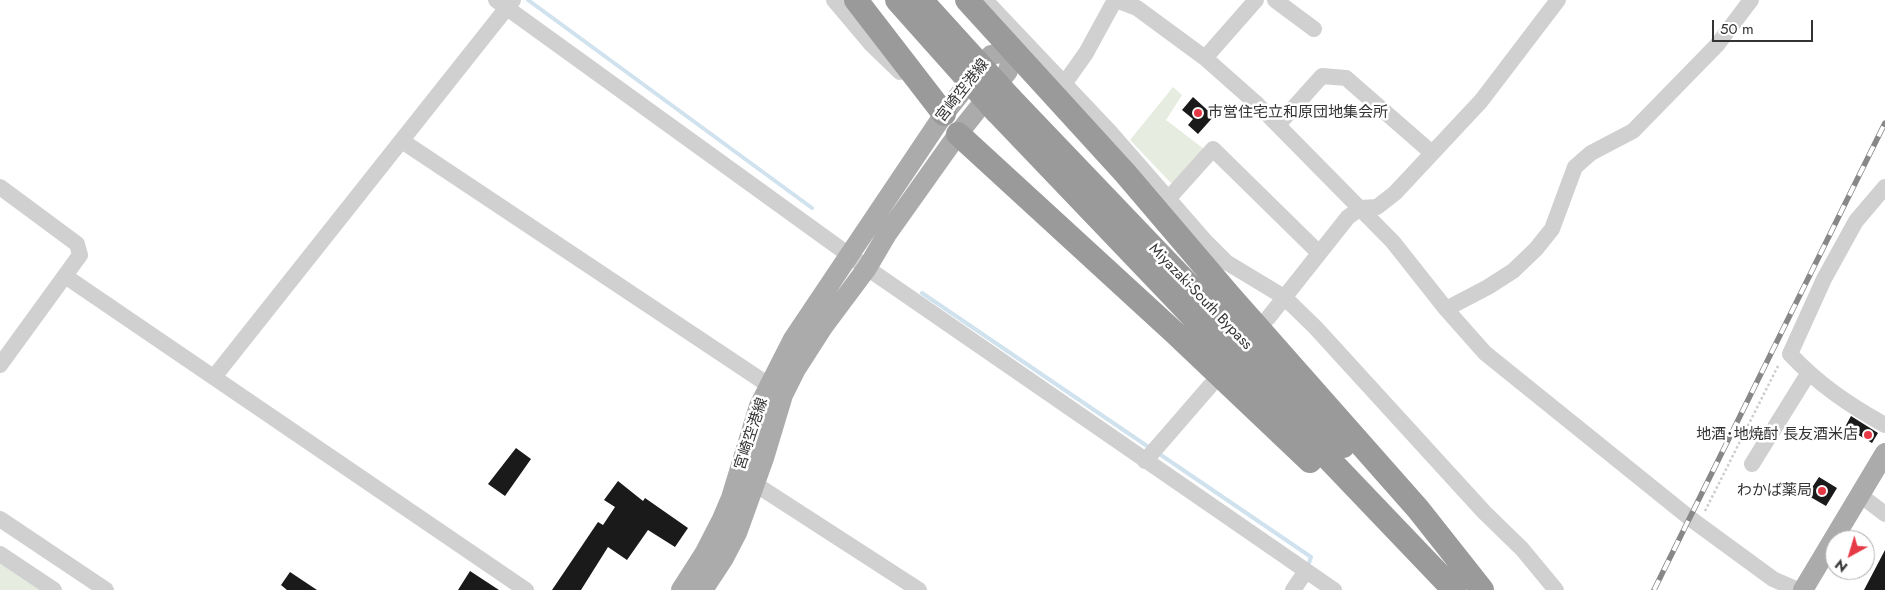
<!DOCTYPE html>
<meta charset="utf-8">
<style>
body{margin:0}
#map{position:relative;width:1885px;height:590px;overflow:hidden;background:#fff;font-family:Jost,sans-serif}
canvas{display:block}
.north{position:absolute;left:1825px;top:530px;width:50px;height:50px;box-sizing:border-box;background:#fff;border:1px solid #adadad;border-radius:50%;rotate:219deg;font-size:14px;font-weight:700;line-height:20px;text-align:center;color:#333}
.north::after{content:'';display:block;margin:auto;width:18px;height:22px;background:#e63946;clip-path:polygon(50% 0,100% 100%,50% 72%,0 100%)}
.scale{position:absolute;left:1712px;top:20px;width:101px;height:22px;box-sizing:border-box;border:2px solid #333;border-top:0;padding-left:6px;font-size:15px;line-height:18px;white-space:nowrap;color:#333;-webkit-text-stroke:4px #fff;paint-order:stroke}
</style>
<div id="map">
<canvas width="1885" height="590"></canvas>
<div class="north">N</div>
<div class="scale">50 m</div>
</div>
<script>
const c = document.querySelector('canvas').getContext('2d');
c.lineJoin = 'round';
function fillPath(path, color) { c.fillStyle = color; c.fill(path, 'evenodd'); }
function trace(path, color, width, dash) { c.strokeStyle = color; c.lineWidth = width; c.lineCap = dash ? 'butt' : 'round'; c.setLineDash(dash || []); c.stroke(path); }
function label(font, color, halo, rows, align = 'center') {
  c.font = font + ' Jost,"Noto Sans JP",sans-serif'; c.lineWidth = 5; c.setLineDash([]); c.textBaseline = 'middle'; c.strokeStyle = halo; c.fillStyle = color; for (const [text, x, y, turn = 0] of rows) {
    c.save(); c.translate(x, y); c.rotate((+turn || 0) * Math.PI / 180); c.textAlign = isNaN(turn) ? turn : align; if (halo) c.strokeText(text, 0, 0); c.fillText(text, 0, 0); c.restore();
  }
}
fillPath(new Path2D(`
 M1173 87 1182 95 1166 120 1204 149 1177 183H1171L1130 140Z
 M0 558 47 590H0Z`), '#e6ecdf');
trace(new Path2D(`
 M528 0 812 208
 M922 293 1150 448
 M1158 453 1311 557 1309 563`), '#cfe2ee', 4);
fillPath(new Path2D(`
 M1193 97 1214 116 1198 134 1188 125 1193 119 1182 110Z
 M1851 416 1878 433 1872 443 1845 427Z
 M516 448 531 459 505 496 488 484Z
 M1819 477 1837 488 1826 506 1807 495Z
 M618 481 643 501 645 498 688 528 675 547 648 530 627 560 608 547 581 590H552L598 522 603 525 615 507 604 500Z
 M1885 550V590H1864Z
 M470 571 499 590H458Z
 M290 572 317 590H287L281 585Z`), '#1a1a1a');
trace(new Path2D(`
 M1705 511 1779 364`), '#cdcdcd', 2.5, [2.5, 2.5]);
trace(new Path2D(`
 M496 0 867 268 1334 590
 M834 0 872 45 900 72
 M985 0 1110 132 1206 242 1226 262 1284 297 1315 327 1484 512 1522 549 1556 590
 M1116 0 1137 8 1205 58 1257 104 1393 242 1446 309 1485 353 1691 519 1773 579 1798 590
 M1275 0 1314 29
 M1205 58 1256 0
 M1064 84 1086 53 1115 0
 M1278 125 1322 76 1346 78 1432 153
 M402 141 779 392
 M0 187 77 244 80 255 0 365
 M1885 187 1856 221 1824 279 1790 354C1818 384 1849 405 1885 425
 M1169 198 1213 149 1319 253
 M65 276 526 590
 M1446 309 1488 287 1513 271 1536 249 1552 229 1575 167 1591 153 1633 131 1717 45 1751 0
 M1268 318 1348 217 1361 208 1377 207 1395 193 1481 101 1558 0
 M214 377 513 0
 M1145 461 1210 386
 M1752 464 1808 374
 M755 484 919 590
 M1860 495 1885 514
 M0 519 106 590
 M0 554 54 590
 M1293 590 1306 571`), '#d0d0d0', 16);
trace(new Path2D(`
 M681 590 704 554 722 519 731 498 759 406 793 339 944 114 991 55 1013 50 1008 71 958 134 887 234 867 268 823 327 796 369 783 395 764 458 737 533 724 558 703 590
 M1803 590 1885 453`), '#ababab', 20);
trace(new Path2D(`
 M856 0 944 114
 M967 0 1125 173 1229 295 1418 509 1482 590
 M1011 99 1343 446
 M996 111 1454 590
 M958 134 1175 333 1310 461`), '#9a9a9a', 24);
const rail = new Path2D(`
 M1654 590 1885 123`);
trace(rail, '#888', 5.5);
trace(rail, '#fff', 4, [11]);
trace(new Path2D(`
 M897 0 996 111
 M921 0 1011 99`), '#9a9a9a', 24);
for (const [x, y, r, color] of [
 [1198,113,5,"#e63946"],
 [1868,435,5,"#e63946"],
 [1822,491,5,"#e63946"]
]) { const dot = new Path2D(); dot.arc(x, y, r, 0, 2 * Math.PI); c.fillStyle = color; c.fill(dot); trace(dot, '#fff', 2); }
label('15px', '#333', '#fff', [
 ["宮崎空港線",963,91,-52],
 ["Miyazaki-South Bypass",1200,297,46],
 ["宮崎空港線",752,434,-72]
]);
label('15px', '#333', '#fff', [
 ["市営住宅立和原団地集会所",1208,113,"left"],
 ["地酒･地焼酎 長友酒米店",1858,435],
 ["わかば薬局",1812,491]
], 'right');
</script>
